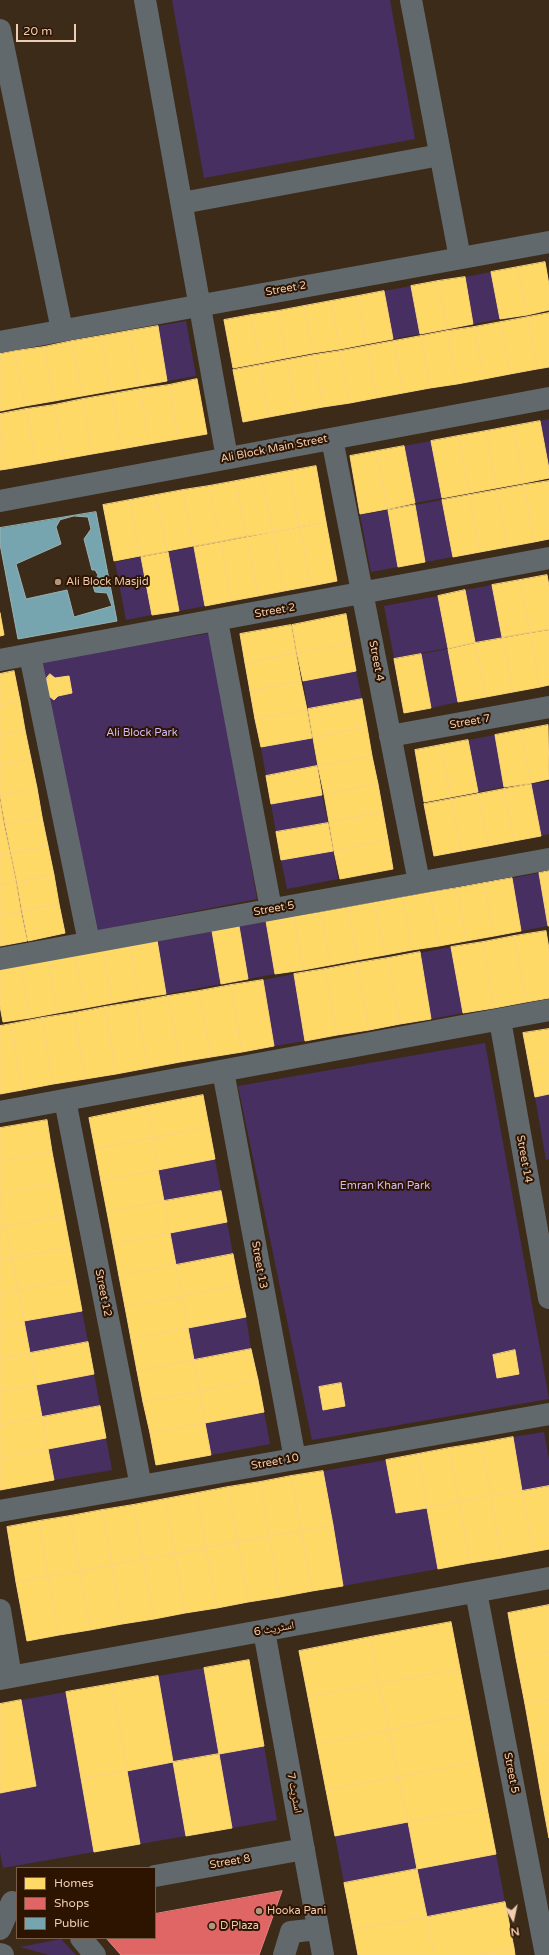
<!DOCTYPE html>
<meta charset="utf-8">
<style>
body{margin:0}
#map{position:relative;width:549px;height:1955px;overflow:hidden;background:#3d2b1a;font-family:"Varela Round",sans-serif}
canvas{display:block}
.legend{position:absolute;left:16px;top:1867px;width:140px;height:72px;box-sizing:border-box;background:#2d1400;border:1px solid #7a5e47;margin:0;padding:5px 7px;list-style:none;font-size:12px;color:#eeccb1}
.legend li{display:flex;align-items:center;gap:8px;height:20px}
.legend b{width:20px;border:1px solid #7a5e47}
.north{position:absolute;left:493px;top:1899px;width:40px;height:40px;-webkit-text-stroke:3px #2d1400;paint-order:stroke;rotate:171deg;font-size:11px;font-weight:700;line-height:16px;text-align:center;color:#eeccb1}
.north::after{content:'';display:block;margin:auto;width:14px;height:18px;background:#eeccb1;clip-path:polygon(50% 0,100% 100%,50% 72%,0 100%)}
.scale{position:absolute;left:16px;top:24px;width:60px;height:18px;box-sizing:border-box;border:2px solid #eeccb1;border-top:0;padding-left:5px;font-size:12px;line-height:14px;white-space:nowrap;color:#eeccb1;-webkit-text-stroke:3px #2d1400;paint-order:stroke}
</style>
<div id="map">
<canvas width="549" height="1955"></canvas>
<ul class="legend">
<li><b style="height:11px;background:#ffd966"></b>Homes</li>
<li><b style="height:11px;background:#e06666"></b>Shops</li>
<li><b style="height:11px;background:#76a5af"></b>Public</li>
</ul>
<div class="north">N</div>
<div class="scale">20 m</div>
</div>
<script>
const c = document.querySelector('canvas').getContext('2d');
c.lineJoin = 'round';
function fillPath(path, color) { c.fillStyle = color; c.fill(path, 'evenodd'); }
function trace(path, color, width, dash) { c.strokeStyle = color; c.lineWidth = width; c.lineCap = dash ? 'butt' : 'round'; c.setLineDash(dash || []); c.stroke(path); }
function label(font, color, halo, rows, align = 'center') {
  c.font = font + ' "Varela Round","Noto Naskh Arabic",sans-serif'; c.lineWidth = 4; c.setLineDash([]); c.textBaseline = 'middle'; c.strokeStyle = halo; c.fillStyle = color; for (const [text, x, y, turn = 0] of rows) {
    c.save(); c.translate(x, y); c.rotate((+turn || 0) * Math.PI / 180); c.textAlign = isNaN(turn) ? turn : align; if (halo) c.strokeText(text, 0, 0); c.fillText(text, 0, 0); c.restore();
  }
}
fillPath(new Path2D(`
 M172 0H390L415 139 204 178Z
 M491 272 500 319 473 324 465 277Z
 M411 286 420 334 393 339 384 291Z
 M186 321 196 376 167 381 158 326Z
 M549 419V469L540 421Z
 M431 441 442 498 415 503 404 446Z
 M442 500 453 557 425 562 415 505Z
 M388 510 398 567 371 572 360 515Z
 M194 547 205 606 179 611 168 552Z
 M141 557 152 615 126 620 115 562Z
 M492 585 502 637 475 642 465 590Z
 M438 596 448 648 394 658 384 606Z
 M211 633 257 899 95 931 41 662Z
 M448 649 458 702 431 708 421 654Z
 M356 671 362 699 308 709 303 681Z
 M495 735 504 787 478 792 468 740Z
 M312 738 317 766 266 776 261 747Z
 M549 781V834L541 836 531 784Z
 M322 795 328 823 276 832 271 804Z
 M333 851 338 879 287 889 281 860Z
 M539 873 548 926 521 931 512 878Z
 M266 921 275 974 248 979 239 926Z
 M212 931 221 984 166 994 157 941Z
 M451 947 463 1013 431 1019 420 953Z
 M294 974 305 1041 274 1046 263 980Z
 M485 1043 549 1399 312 1440 238 1086Z
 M549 1094V1159L546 1160 535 1097Z
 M215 1159 221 1191 164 1201 158 1170Z
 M227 1222 233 1254 176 1265 170 1233Z
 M82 1311 88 1342 30 1353 24 1321Z
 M246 1317 251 1349 194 1360 188 1328Z
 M94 1374 100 1406 42 1417 36 1385Z
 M264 1412 270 1444 211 1455 205 1423Z
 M544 1432 549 1459V1486L522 1491 513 1437Z
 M106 1438 112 1470 54 1480 48 1449Z
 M386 1460 396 1513 427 1508 438 1569 343 1586 323 1471Z
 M204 1668 219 1754 264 1746 277 1820 232 1828 219 1754 173 1762 186 1836 140 1844 127 1771 173 1762 158 1676Z
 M66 1692 94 1852 3 1868 0 1852V1793L36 1786 21 1700Z
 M408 1822 417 1869 496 1854 505 1902 427 1917 417 1869 344 1883 335 1836Z
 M61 1939 76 1955H49L20 1947Z`), '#472f62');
const homes = new Path2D(`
 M545 262 549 285V310L527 315 518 267Z
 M518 267 527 315 500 319 491 272Z
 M465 277 473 324 447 329 438 281Z
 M438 281 447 329 420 334 411 286Z
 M384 291 393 339 366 344 358 296Z
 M358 296 366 344 340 349 331 301Z
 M331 301 340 349 313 353 304 306Z
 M304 306 313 353 286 358 278 311Z
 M278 311 286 358 260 363 251 315Z
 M549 313V367L537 369 528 317Z
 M251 315 260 363 233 368 224 320Z
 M528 317 537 369 510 374 501 322Z
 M501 322 510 374 484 379 474 327Z
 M158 326 167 381 139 386 129 331Z
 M474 327 484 379 457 384 447 331Z
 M129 331 139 386 110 391 101 336Z
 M447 331 457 384 430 388 421 336Z
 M101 336 110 391 82 396 72 341Z
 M421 336 430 388 403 393 394 341Z
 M72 341 82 396 54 401 44 347Z
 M394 341 403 393 376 398 367 346Z
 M367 346 376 398 350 403 340 351Z
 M44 347 54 401 25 406 15 351Z
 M15 351 25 406 0 411V354Z
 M340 351 350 403 323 407 314 355Z
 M314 355 323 407 296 412 287 360Z
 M287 360 296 412 269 417 260 365Z
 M260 365 269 417 243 422 233 370Z
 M197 379 207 434 178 439 169 385Z
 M169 385 178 439 149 444 140 389Z
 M140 389 149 444 121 449 112 394Z
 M112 394 121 449 92 454 83 399Z
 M83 399 92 454 64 459 54 405Z
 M54 405 64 459 36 464 26 409Z
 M26 409 36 464 7 469 0 429V414Z
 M540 421 549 469V478L524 483 513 426Z
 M513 426 524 483 496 488 486 431Z
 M0 429 7 469 0 470Z
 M486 431 496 488 469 493 458 436Z
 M458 436 469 493 442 498 431 441Z
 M404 446 415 503 387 509 377 451Z
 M377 451 387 509 360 514 350 456Z
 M316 466 326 522 299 527 289 471Z
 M289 471 299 527 273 532 262 476Z
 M262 476 273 532 246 536 236 481Z
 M236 481 246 536 220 541 209 486Z
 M549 481V539L534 542 524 485Z
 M524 485 534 542 507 547 497 490Z
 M209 486 220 541 193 546 183 490Z
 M183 490 193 546 167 551 156 495Z
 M497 490 507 547 480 552 469 495Z
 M156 495 167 551 140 556 130 500Z
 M469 495 480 552 453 557 442 500Z
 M130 500 140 556 114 561 103 505Z
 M415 505 425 562 398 567 388 510Z
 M326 522 337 581 311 586 300 527Z
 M300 527 311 586 284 591 273 532Z
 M273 532 284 591 258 596 247 537Z
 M247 537 258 596 231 601 221 542Z
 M221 542 231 601 205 606 194 547Z
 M168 552 179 611 152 615 141 557Z
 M547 575 549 586V629L530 632 520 580Z
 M520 580 530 632 502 637 492 585Z
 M465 590 475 642 448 648 438 596Z
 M0 613 4 635 0 636Z
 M346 614 351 643 297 653 292 625Z
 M291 625 296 653 245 663 240 634Z
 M549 630V685L540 687 530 633Z
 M530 633 540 687 513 692 503 638Z
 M503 638 513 692 486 697 475 643Z
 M351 643 356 671 303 681 297 653Z
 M475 643 486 697 458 702 448 649Z
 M296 653 301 681 250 691 245 663Z
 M421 654 431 708 404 713 394 659Z
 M14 671 20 701 0 705V674Z
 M50 674 55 678 69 676 72 693 58 696 54 700 49 696 46 679Z
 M301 681 307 710 255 719 250 691Z
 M362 699 367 727 313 738 308 709Z
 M20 701 25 730 0 735V705Z
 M307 710 312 738 261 747 255 719Z
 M548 725 549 779 531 783 521 730Z
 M367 727 372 756 318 766 313 738Z
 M25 730 31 759 0 765V735Z
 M521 730 531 783 504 787 495 735Z
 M468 740 478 792 451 797 441 745Z
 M441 745 451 797 424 802 415 750Z
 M372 756 378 784 324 794 318 766Z
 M31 759 37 788 0 795V765Z
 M317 766 322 795 271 804 266 776Z
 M378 784 383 812 329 822 324 794Z
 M531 784 541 836 514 841 504 789Z
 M37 788 42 817 5 824 0 795Z
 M504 789 514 841 488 846 478 794Z
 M478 794 488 846 461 851 451 799Z
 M451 799 461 851 434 856 424 804Z
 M0 801 4 825H0Z
 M383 812 388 840 334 851 329 822Z
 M42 817 48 846 11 853 5 824Z
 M328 823 333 851 281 860 276 832Z
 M0 825H4L10 853 0 855Z
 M388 840 393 869 340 879 334 851Z
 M48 846 54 875 17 882 11 853Z
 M10 853 16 882 0 886V855Z
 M549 871V926H548L539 873Z
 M54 875 59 904 22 911 17 882Z
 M512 878 521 931 494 936 484 883Z
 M16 882 21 912 0 916V886Z
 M484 883 494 936 466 941 457 888Z
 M457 888 466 941 439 946 430 892Z
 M430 892 439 946 412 950 403 897Z
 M403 897 412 950 385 955 375 902Z
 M375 902 385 955 357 960 348 907Z
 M59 904 65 933 28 941 22 911Z
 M348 907 357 960 330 965 321 912Z
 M21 912 27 941 0 946V916Z
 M321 912 330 965 303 970 294 916Z
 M294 916 303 970 275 974 266 921Z
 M239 926 248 979 221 984 212 931Z
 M546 931 549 949V998L526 1002 514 936Z
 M514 936 526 1002 494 1008 483 942Z
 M157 940 166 994 139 998 130 945Z
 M483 942 494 1008 463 1013 451 947Z
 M130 945 139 998 112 1003 103 950Z
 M103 950 112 1003 85 1008 75 955Z
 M420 952 431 1019 400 1024 388 958Z
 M75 955 85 1008 57 1013 48 959Z
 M388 958 400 1024 369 1030 357 963Z
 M48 959 57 1013 30 1018 21 964Z
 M357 963 369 1030 337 1035 325 969Z
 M21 964 30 1018 3 1022 0 1006V968Z
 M325 969 337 1035 305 1041 294 974Z
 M263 980 274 1046 242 1052 231 985Z
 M231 985 242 1052 211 1057 199 991Z
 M199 991 211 1057 180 1062 168 996Z
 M168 996 180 1062 148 1068 136 1002Z
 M136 1002 148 1068 116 1074 105 1007Z
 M105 1007 116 1074 85 1079 74 1013Z
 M74 1013 85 1079 53 1084 42 1018Z
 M42 1018 53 1084 22 1090 11 1024Z
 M11 1024 22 1090 0 1094V1026Z
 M549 1029V1061L529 1065 523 1033Z
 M549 1061V1094L535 1097 529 1065Z
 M203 1095 209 1127 153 1138 147 1106Z
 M147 1106 153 1138 95 1149 89 1118Z
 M47 1120 52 1152 0 1161V1128Z
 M209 1127 215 1159 158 1170 153 1138Z
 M153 1138 158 1170 101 1181 95 1149Z
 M52 1152 58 1183 0 1194V1161Z
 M158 1170 164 1201 107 1212 101 1181Z
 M58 1183 64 1215 6 1226 0 1194Z
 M221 1191 227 1222 170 1233 164 1201Z
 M0 1194 6 1226 0 1227Z
 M164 1201 170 1233 113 1244 107 1212Z
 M64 1215 70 1247 12 1258 6 1226Z
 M6 1226 12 1258 0 1260V1227Z
 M170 1233 176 1265 119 1276 113 1244Z
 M70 1247 76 1279 18 1290 12 1258Z
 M233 1254 239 1285 182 1296 176 1265Z
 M12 1258 18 1290 0 1293V1260Z
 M176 1265 182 1296 125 1307 119 1276Z
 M76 1279 82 1311 24 1321 18 1290Z
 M239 1285 246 1317 188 1328 182 1296Z
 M18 1290 24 1321 0 1326V1293Z
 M182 1296 188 1328 131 1339 125 1307Z
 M24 1321 30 1353 0 1359V1326Z
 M188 1328 194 1360 137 1371 131 1339Z
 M88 1342 94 1374 36 1385 30 1353Z
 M251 1349 258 1380 200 1391 194 1360Z
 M515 1350 519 1374 497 1378 493 1355Z
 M30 1353 36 1385 0 1392V1359Z
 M194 1360 200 1391 143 1402 137 1371Z
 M258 1380 264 1412 205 1423 200 1391Z
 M341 1383 345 1406 323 1410 319 1387Z
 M36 1385 42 1417 0 1425V1392Z
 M200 1391 205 1423 150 1433 143 1402Z
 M100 1406 106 1438 48 1449 42 1417Z
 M42 1417 48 1449 0 1458V1425Z
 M205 1423 211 1455 156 1465 150 1433Z
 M513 1437 522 1491 491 1496 481 1443Z
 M481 1443 491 1496 459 1502 449 1448Z
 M449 1448 459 1502 427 1508 418 1454Z
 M48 1449 54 1480 0 1490V1458Z
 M418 1454 427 1508 396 1513 386 1460Z
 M323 1471 333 1525 301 1531 291 1476Z
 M291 1476 301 1531 269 1536 260 1482Z
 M260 1482 269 1536 238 1542 228 1487Z
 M549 1486V1549L533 1552 522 1491Z
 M228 1487 238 1542 206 1548 197 1493Z
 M522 1491 533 1552 501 1558 491 1496Z
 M197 1493 206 1548 175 1554 165 1499Z
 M491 1496 501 1558 470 1563 459 1502Z
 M165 1499 175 1554 143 1559 133 1505Z
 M459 1502 470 1563 438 1569 427 1508Z
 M133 1505 143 1559 112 1565 102 1510Z
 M102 1510 112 1565 80 1571 70 1516Z
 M70 1516 80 1571 48 1576 39 1521Z
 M39 1521 48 1576 16 1582 7 1527Z
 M333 1525 343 1586 312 1591 301 1531Z
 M301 1531 312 1591 280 1597 269 1536Z
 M269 1536 280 1597 248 1602 238 1542Z
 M238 1542 248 1602 217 1608 206 1548Z
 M206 1548 217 1608 185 1613 175 1554Z
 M175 1554 185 1613 154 1619 143 1559Z
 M143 1559 154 1619 122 1624 112 1565Z
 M112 1565 122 1624 90 1630 80 1571Z
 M80 1571 90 1630 59 1635 48 1576Z
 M48 1576 59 1635 27 1641 16 1582Z
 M549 1605V1652L516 1658 508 1613Z
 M451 1622 460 1669 379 1684 370 1637Z
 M370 1637 379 1684 308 1697 299 1651Z
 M549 1652V1700L525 1704 516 1658Z
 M249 1660 264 1746 219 1754 204 1668Z
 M460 1669 469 1715 389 1730 379 1684Z
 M158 1676 173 1762 127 1771 112 1684Z
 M112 1684 127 1771 81 1778 66 1692Z
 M379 1684 389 1730 317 1744 308 1697Z
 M21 1700 36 1786 0 1793V1704Z
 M549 1700V1746L533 1749 525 1704Z
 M469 1715 478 1762 398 1777 389 1730Z
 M389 1730 398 1777 326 1790 317 1744Z
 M549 1746V1793L541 1795 533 1749Z
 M219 1754 232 1828 186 1836 173 1762Z
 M478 1762 487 1808 408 1822 398 1777Z
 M127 1771 140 1844 94 1852 81 1778Z
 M398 1777 408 1822 335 1836 326 1790Z
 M549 1793V1838L541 1795Z
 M487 1808 496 1854 417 1869 408 1822Z
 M417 1869 427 1917 353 1929 344 1883Z
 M505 1902 514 1948 479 1955H434L427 1917Z
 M427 1917 434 1955H358L353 1929Z
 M514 1948 515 1955H479Z`);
fillPath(homes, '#ffd966');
trace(homes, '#fad57c', 1);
const shops = new Path2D(`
 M282 1891 259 1955H121L106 1938H155V1914Z`);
fillPath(shops, '#e06666');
trace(shops, '#e4857c', 1);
const public = new Path2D(`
 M96 512 117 621 18 639 0 544V528Z
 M74 516 88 517 91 529 84 539 92 570H95L98 575 96 579 91 580 95 592 107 593 112 606 74 617 67 590 26 599 16 564 61 544 56 527 60 520Z`);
fillPath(public, '#76a5af');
trace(public, '#9ab1b0', 1);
trace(new Path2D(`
 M145 0 227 458
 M411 0 460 258
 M0 30 62 330
 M182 203 440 155
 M0 342 549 242
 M332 439 419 882
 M0 501 549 398
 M217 621 271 909
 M30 655 89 942
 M0 660 549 558
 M390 736 549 707
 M0 959 549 859
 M500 1020 549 1298
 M223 1071 295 1459
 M65 1100 141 1486
 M0 1112 549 1010
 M0 1511 549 1414
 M476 1592 546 1955
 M0 1610 11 1677
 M264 1631 323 1955
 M0 1679 549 1578
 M155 1876 304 1849
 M0 1929 12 1902
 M81 1938 95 1955
 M0 1954 3 1955
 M284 1955 291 1932 318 1929`), '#62696d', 22);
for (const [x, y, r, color] of [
 [58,582,4,"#b0947c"],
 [259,1911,4,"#b0947c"],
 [212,1926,4,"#b0947c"]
]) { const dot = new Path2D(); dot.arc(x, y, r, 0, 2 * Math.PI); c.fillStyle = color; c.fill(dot); trace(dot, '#2d1400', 1.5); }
label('11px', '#eeccb1', '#2d1400', [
 ["Street 2",286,289,-10],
 ["Ali Block Main Street",274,449,-11],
 ["Street 2",275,611,-10],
 ["Street 4",376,661,79],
 ["Street 7",470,722,-10],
 ["Street 5",274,909,-10],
 ["Street 14",524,1159,80],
 ["Street 13",259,1265,80],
 ["Street 12",103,1293,79],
 ["Street 10",275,1462,-10],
 ["اسٹریٹ 6",274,1629,-10],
 ["Street 5",511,1773,79],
 ["اسٹریٹ 7",294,1793,79],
 ["Street 8",230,1862,-10]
]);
label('11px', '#eeccb1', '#2d1400', [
 ["Ali Block Masjid",66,582],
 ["Hooka Pani",267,1911],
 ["D Plaza",220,1926]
], 'left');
label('11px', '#cfbbf5', '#2d1400', [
 ["Ali Block Park",142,733],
 ["Emran Khan Park",385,1186]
]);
</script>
